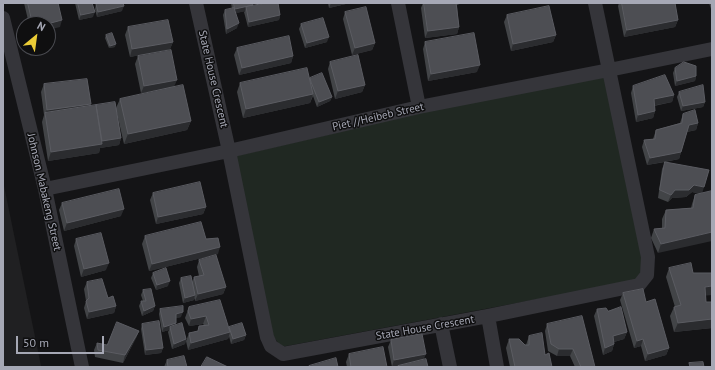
<!DOCTYPE html>
<style>
body{margin:0}
#map{position:relative;width:715px;height:370px;overflow:hidden;background:#141416;font-family:"PT Sans",sans-serif}
canvas{display:block}
.frame{position:absolute;inset:0;border:4px solid #a6a8b5;pointer-events:none}
.north{position:absolute;left:16px;top:16px;width:40px;height:40px;box-sizing:border-box;background:#0f0f10;border:1px solid #4b4c52;border-radius:50%;rotate:29deg;font-size:11px;font-weight:700;line-height:16px;text-align:center;color:#a6a8b5}
.north::after{content:'';display:block;margin:auto;width:14px;height:18px;background:#ebcc36;clip-path:polygon(50% 0,100% 100%,50% 72%,0 100%)}
.scale{position:absolute;left:16px;top:336px;width:88px;height:18px;box-sizing:border-box;border:2px solid #a6a8b5;border-top:0;padding-left:5px;font-size:12px;line-height:14px;white-space:nowrap;color:#a6a8b5;-webkit-text-stroke:3px #0f0f10;paint-order:stroke}
</style>
<div id="map">
<canvas width="715" height="370"></canvas>
<div class="frame"></div>
<div class="north">N</div>
<div class="scale">50 m</div>
</div>
<script>
const c = document.querySelector('canvas').getContext('2d');
c.lineJoin = 'round';
function fillPath(path, color) { c.fillStyle = color; c.fill(path, 'evenodd'); }
function trace(path, color, width, dash) { c.strokeStyle = color; c.lineWidth = width; c.lineCap = dash ? 'butt' : 'round'; c.setLineDash(dash || []); c.stroke(path); }
function label(font, color, halo, rows, align = 'center') {
  c.font = font + ' "PT Sans",sans-serif'; c.lineWidth = 3; c.setLineDash([]); c.textBaseline = 'middle'; c.strokeStyle = halo; c.fillStyle = color; for (const [text, x, y, turn = 0] of rows) {
    c.save(); c.translate(x, y); c.rotate((+turn || 0) * Math.PI / 180); c.textAlign = isNaN(turn) ? turn : align; if (halo) c.strokeText(text, 0, 0); c.fillText(text, 0, 0); c.restore();
  }
}
fillPath(new Path2D(`
 M3 181 41 366 38 367H3Z`), '#202022');
fillPath(new Path2D(`
 M605 76 643 256 641 274 635 281 281 347 271 333 236 156 425 112Z`), '#202822');
trace(new Path2D(`
 M196 3 229 151 267 337 271 346 283 354 488 316 639 285 647 275 648 257 595 3
 M398 3 419 107
 M3 18 45 189 82 367
 M45 189 229 151 419 107 609 70 712 49
 M488 316 497 367
 M441 324 450 367`), '#35353a', 14);
fillPath(new Path2D(`
 M24 3H58L60 27 48 24H29Z
 M75 3H92L93 17 79 20Z
 M231 3H252V6L280 15 279 20 248 27 244 12 245 11 236 13 237 28 226 34 223 15 225 10 232 9Z
 M328 3H350L329 8Z
 M423 3H462L457 5 459 27 457 34 425 38 421 8Z
 M619 3H675L678 20 675 27 624 37 618 6Z
 M709 3H712V12Z
 M96 4 122 11 97 17 95 9Z
 M345 12 375 43 372 50 352 55 343 19Z
 M507 15 556 35 553 42 511 51 504 22Z
 M301 24 327 42 305 48 299 29Z
 M128 27 173 42 170 49 130 57 125 35Z
 M106 35 115 47 109 48 105 38Z
 M425 42 477 72 428 81 423 49Z
 M237 48 293 56 291 63 239 75 234 55Z
 M138 56 174 87 191 121 187 130 124 144 116 109 121 138 119 145 100 148 99 153 48 161 42 122 44 115 41 92 44 84 90 106 116 108 120 99 172 88 141 93 135 64Z
 M330 62 365 85 362 92 335 99 328 69Z
 M675 68 696 76 695 81 675 86 673 73Z
 M310 78 332 97 330 101 317 107 313 96 310 103 243 118 237 92 240 83Z
 M633 86 674 95 672 102 654 106 655 111 653 118 636 122 631 93Z
 M679 92 705 102 703 107 681 111 677 97Z
 M683 114 698 123 696 130 687 132 679 159 665 162 702 193 712 191 658 253 651 238 654 229 662 228V219L666 210 691 208 692 204 695 195 701 194 692 192 686 197 672 198 668 202 658 198 662 169 665 162 647 165 642 147 644 140 653 139 656 130 680 123Z
 M153 193 206 207 203 214 156 224 150 200Z
 M62 203 121 216 64 231 59 210Z
 M145 236 206 239 218 254 149 271 142 244Z
 M76 239 106 270 81 277 74 246Z
 M199 260 226 287 223 294 195 301V298L194 300 183 303 179 283 181 278 192 282 194 277 199 276 197 267Z
 M669 268 693 273 706 295V302H712V328L674 332 670 316 674 307H675L666 277Z
 M153 273 168 286 156 290 151 278Z
 M87 282 108 298 116 306 114 313 87 319 84 308 86 301 84 289Z
 M143 290 155 306 153 311 142 316 139 306 141 301H143L141 295Z
 M623 293 646 302 669 348 666 355 645 361 641 346 634 348 620 300Z
 M189 307 229 328 246 335 244 340 231 344 229 336 228 339 188 350 186 341 189 333 198 331 204 325 203 324 189 326 185 318Z
 M160 309 181 317 176 318V325L186 339 185 344 172 349 168 332 169 330 162 332 159 314Z
 M597 309 608 311 627 332 624 339 614 342V344L612 351 603 355 594 316Z
 M142 324 163 348 161 353 145 355 141 329Z
 M547 324 595 367H575L570 356H557L548 351 545 331Z
 M139 331 136 338 123 363 95 357 94 350 97 343 107 345Z
 M529 336 545 355 552 367H510L506 348 509 339 526 345Z
 M391 340 423 360 428 367H397L398 366 408 364 392 367 388 347Z
 M349 354 387 367H347L346 362Z
 M167 360 187 367H164Z`), '#424447');
fillPath(new Path2D(`
 M331 3H350L329 8Z
 M253 5 251 10 246 7 245 11 233 14 235 9Z
 M124 6 122 11 97 17 98 12Z
 M95 12 93 17 79 20 81 15Z
 M280 15 279 20 248 27 249 22Z
 M62 20 60 27 48 30V24H47Z
 M678 20 675 27 624 37 627 30Z
 M239 23 237 28 226 34 227 29Z
 M459 27 457 34 425 38 428 31Z
 M556 35 553 42 511 51 513 44Z
 M329 37 327 42 305 48 307 43Z
 M173 42 170 49 130 57 132 49Z
 M375 43 372 50 352 55 355 48Z
 M116 44 115 47 109 48 110 46Z
 M293 56 291 63 239 75 242 68Z
 M480 65 477 72 428 81 431 74Z
 M696 76 695 81 675 86 677 81Z
 M177 80 174 87 141 93 144 86Z
 M365 85 362 92 335 99 338 91Z
 M313 94 310 103 243 118 246 109Z
 M674 95 672 102 651 106 654 99Z
 M332 97 330 101 317 107 319 102Z
 M705 102 703 107 681 111 683 106Z
 M91 104 88 111 45 115 47 110Z
 M655 111 653 118 636 122 638 115Z
 M191 121 187 130 124 144 128 134Z
 M698 123 696 130 686 132 689 125Z
 M121 138 119 145 100 148 99 153 48 161 51 152 102 141Z
 M681 152 679 159 647 165 650 158Z
 M694 185 704 187 702 194 692 192 686 197 672 198 668 202 671 195 675 190Z
 M206 207 203 214 156 224 158 217Z
 M124 209 121 216 64 231 67 223Z
 M712 232V241L658 253 661 244Z
 M220 247 218 254 149 271 152 264Z
 M109 263 106 270 81 277 84 269Z
 M170 281 168 286 156 290 157 285Z
 M712 286V295L702 296 705 287Z
 M226 287 223 294 195 301 198 294Z
 M195 295 194 300 183 303 185 298Z
 M116 306 114 313 87 319 89 312Z
 M155 306 153 311 142 316 144 311Z
 M183 312 181 317 174 319 176 314Z
 M206 316 203 324 189 326 191 319Z
 M712 319V328L674 332 678 323Z
 M176 323 175 328 170 327 169 330 162 332 164 327Z
 M139 331 136 338 123 363 125 355Z
 M230 332 228 339 188 350 191 343Z
 M627 332 624 339 610 343 613 336Z
 M246 335 244 340 231 344 233 339Z
 M186 339 185 344 172 349 174 344Z
 M643 339 641 346 634 348 637 341Z
 M614 344 612 351 603 355 605 348Z
 M163 348 161 353 145 355 146 350Z
 M669 348 666 355 645 361 648 354Z
 M559 349H573L570 356H557Z
 M426 354 423 361 392 367 394 360Z`), '#2b2c2f');
const building = new Path2D(`
 M28 3H58L62 20 47 24H33Z
 M78 3H92L95 12 81 15Z
 M101 3H123L124 6 98 12 96 4Z
 M234 3H252L253 5 235 9Z
 M266 3H278L280 15 249 22 246 7Z
 M424 3H456L459 27 428 31Z
 M622 3H675L678 20 627 30Z
 M549 6 556 35 513 44 507 15Z
 M366 7 375 43 355 48 345 12Z
 M234 8 239 23 227 29 225 10Z
 M323 18 329 37 307 43 301 24Z
 M168 20 173 42 132 49 128 27Z
 M112 33 116 44 110 46 106 35Z
 M474 33 480 65 431 74 425 42Z
 M289 36 293 56 242 68 237 48Z
 M171 50 177 80 144 86 138 56Z
 M358 55 365 85 338 91 330 62Z
 M684 62 696 66V76L677 81 675 68Z
 M307 68 313 94 246 109 240 83Z
 M322 73 332 97 319 102 311 82 310 78Z
 M665 75 674 95 654 99 655 111 638 115 633 86Z
 M87 79 91 104 47 110 44 84Z
 M183 85 191 121 128 134 120 99Z
 M703 85 705 102 683 106 679 92Z
 M115 102 121 138 102 141 96 105Z
 M96 105 102 144 51 152 45 113Z
 M695 110 698 123 689 125 681 152 650 158 644 140 655 139 656 130 682 123 683 114Z
 M665 162 709 170 704 187 694 185 689 190H675L671 195 660 190Z
 M200 182 206 207 158 217 153 193Z
 M119 189 124 209 67 223 62 203Z
 M712 191V232L661 244 654 229 665 228 666 210 693 208 695 195Z
 M201 222 206 239 218 238 220 247 152 264 145 236Z
 M101 233 109 263 84 269 76 239Z
 M216 255 226 287 198 294 194 277 204 275 199 260Z
 M691 263 693 273H712V286L705 287 706 302H712V319L678 323 674 307 681 305 669 268Z
 M166 268 170 281 157 285 153 273Z
 M191 276 195 295 185 298 181 278Z
 M102 279 108 298 113 296 116 306 89 312 86 301 89 298 87 282Z
 M151 289 155 306 144 311 141 301H146L143 290Z
 M643 289 646 302 655 299 669 348 648 354 643 339 637 341 623 293Z
 M220 300 230 332 191 343 189 333 198 331 199 326 209 325 206 316 191 319 188 311 189 307Z
 M183 306V312L176 314V323L164 327 160 309Z
 M621 307 627 332 613 336 614 344 605 348 597 309 606 308 608 311Z
 M582 316 595 367H581L573 349H559L551 344 547 324Z
 M159 321 163 348 146 350 142 324Z
 M117 322 139 331 125 355 98 350 97 343 107 345Z
 M182 323 186 339 174 344 170 327Z
 M242 323 246 335 233 339 229 327Z
 M542 333 545 355 549 353 552 367H515L509 339H519L525 345H529V336Z
 M422 334 426 354 394 360 391 340Z
 M383 347 387 367H351L349 354Z
 M184 356 187 367H168L167 360Z
 M207 357 228 367H201Z
 M336 358 338 367H309V366Z
 M426 359 428 367H398V366Z
 M703 362 704 367H690L689 363Z`);
fillPath(building, '#4d4e53');
trace(building, '#5b5c62', 1);
label('11px', '#a6a8b5', '#0f0f10', [
 ["State House Crescent",213,79,77],
 ["Piet //Heibeb Street",378,117,-13],
 ["Johnson Mabakeng Street",44,192,77],
 ["State House Crescent",425,328,-10]
]);
</script>
